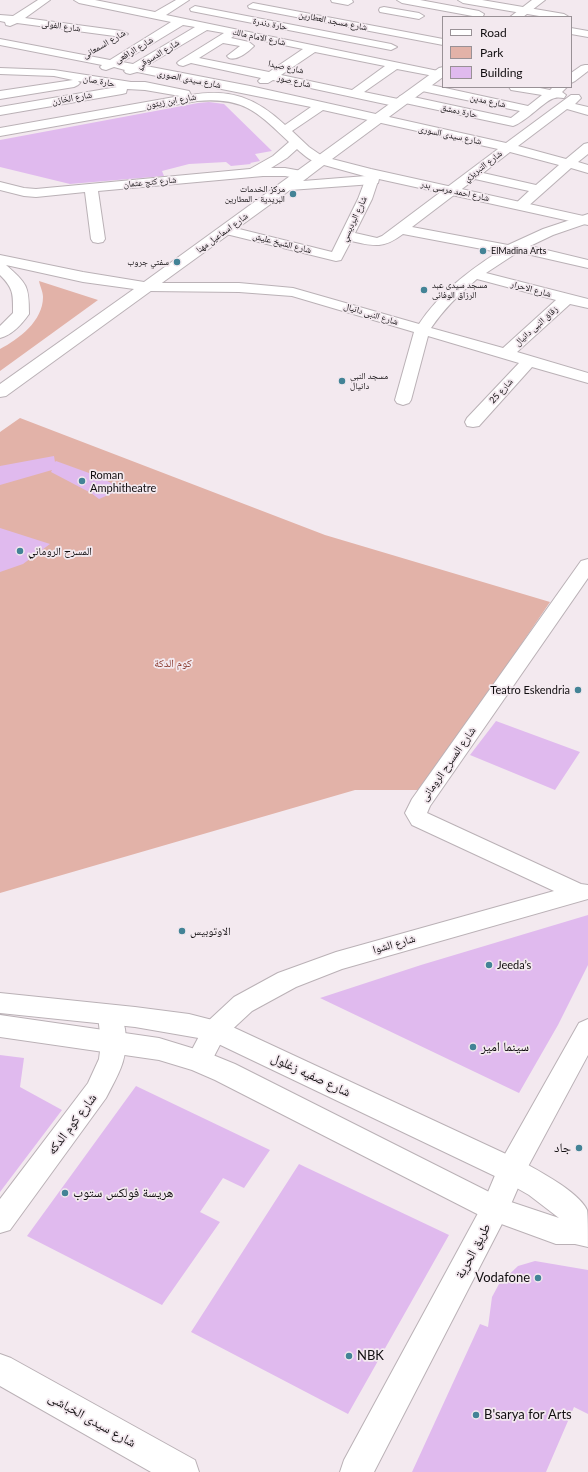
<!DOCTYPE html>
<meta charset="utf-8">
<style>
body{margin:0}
#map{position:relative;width:588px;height:1472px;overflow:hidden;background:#f3e9ef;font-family:Lato,sans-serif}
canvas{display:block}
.legend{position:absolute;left:442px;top:16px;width:130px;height:72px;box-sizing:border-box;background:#f3e9ef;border:1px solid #999196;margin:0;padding:5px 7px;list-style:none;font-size:12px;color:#110e10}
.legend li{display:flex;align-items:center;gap:8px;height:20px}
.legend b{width:20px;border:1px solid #999196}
</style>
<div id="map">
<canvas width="588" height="1472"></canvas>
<ul class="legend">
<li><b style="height:5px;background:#fff"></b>Road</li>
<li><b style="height:11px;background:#e2b2a8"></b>Park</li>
<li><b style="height:11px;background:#e0baee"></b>Building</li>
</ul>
</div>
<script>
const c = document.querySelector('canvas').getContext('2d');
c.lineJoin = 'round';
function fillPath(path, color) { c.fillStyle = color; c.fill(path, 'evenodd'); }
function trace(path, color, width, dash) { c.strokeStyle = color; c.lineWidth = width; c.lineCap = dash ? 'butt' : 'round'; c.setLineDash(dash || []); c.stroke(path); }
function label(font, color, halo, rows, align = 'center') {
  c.font = font + ' Lato,"Noto Naskh Arabic",sans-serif'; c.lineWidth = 3.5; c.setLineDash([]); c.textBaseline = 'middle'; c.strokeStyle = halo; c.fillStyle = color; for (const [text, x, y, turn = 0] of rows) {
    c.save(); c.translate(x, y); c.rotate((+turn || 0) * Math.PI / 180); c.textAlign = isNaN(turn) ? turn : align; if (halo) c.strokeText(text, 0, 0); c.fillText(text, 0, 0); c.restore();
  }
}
fillPath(new Path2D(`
 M39 281 98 300 0 371V349C19 339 43 321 43 297 43 292 40 286 39 281Z
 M20 418 325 535 550 602 422 790H355L0 893V432Z`), '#e2b2a8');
fillPath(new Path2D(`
 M209 102 224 104 272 151 255 154 260 161 250 163 251 164 231 166 226 162 189 164 162 171 164 176 70 184 0 167V140L198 103Z
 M54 456 55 462 56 461 100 477 122 489 99 499 91 493 51 472 52 470 0 485V466Z
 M0 528 50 544 23 564 0 572Z
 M496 721 580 752 555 790 470 755Z
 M588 915V965L558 1025 519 1093 320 998 421 965Z
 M0 1055 24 1058 20 1087 62 1110 0 1192Z
 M136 1086 270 1150 244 1188 223 1178 200 1212 220 1222 162 1305 27 1236Z
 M299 1164 449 1235 348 1414 191 1332Z
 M535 1261 588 1270V1414L574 1407 546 1472H412L480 1324 488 1327 492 1297 499 1284 518 1266Z`), '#e0baee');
const street = new Path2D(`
 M38 0H50L25 18 122 31 128 34 122 37 17 23 10 26 6 25 5 22 0 21V15L13 16Z
 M74 0H95L155 12 176 0H189L166 15 443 72V76L439 77 397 69 364 92 398 99 400 96 404 95 511 118 520 111 422 91 418 90 416 87 418 84 422 83 528 106 542 95 511 90 509 87H535L550 90 553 87H567L562 92 566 95 564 98C561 98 558 97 555 98 546 99 526 122 513 126L405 103 403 106 399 107 273 80 268 83H260L258 81 261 78 191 63 183 66 179 65 177 63 179 61 224 33 207 30 146 66 250 86 506 143 571 95H579L581 98 575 104 588 107V115L567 109 518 146 566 159 584 144 588 143V154L578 162 588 165V173L571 168 526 208H516L514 205 529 191 475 179 412 227 508 245 543 229 588 214V223L553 235 530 246 588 260V268L518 252 486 273 588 299V308L570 304 517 352 588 373V383L532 367 479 426 473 427 467 426 465 422 467 418 519 363 428 336 411 400 409 403 403 405 397 403 395 400 414 332 292 296 239 292 148 291 143 290 141 287 143 284 148 283H239L293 288 419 324C440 293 467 272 498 252L403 234C383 249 374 246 351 241L341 260 336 261 222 233 220 230 222 227 227 226 332 252 358 199 366 178H376L378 181 372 199 355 233 377 238 382 236 498 149 323 110 292 131 309 147 328 160 327 163C315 166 305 156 297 149L287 158 271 168H285L307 172 309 175 307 178 302 179 285 176H263L98 191 105 239 103 242 98 243 93 242 91 239 85 192 36 197 24 196 0 190V182L24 188 36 189 250 169 273 156 289 142C257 112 244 97 197 101L0 136V128L180 96 145 90 127 89 126 93 122 94 0 115V107L117 87 78 81 80 83 78 85 74 87 0 99V91L73 80 54 76 0 74V68L54 70 131 82H145L189 91 191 95C230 88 256 98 285 125L311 107 137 72 130 74 126 73 124 71 125 70 114 67 106 70 102 69 100 67 102 65 0 45V39L110 60 171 22 79 3ZM183 25 195 27 133 64 122 62ZM235 35 303 49 269 72 199 58 223 43 240 46 227 56 229 58C237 61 248 52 254 46L249 42 231 38ZM315 52 385 66 352 90 281 75ZM510 152 559 165 536 185 483 173ZM477 279 556 300 503 348 431 328C444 309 459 294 477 279Z
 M331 0H352L353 2 348 5 332 2Z
 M397 0H420L479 11 484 14 483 16 478 17 402 3Z
 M458 0H482L564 14 569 17H545L463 3Z
 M253 3 443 39V45L249 8 248 6Z
 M195 6 391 44 397 47 391 50 191 11 190 9Z
 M384 7 419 13 424 16 419 19 380 12 379 10 380 8Z
 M571 28 588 31V37L571 34Z
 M585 65H588V71L575 81 571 83V73L581 66Z
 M588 559V578L430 806 427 813 581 884 588 885V899L342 969 296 987 252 1011 224 1037 208 1068 199 1071 190 1068 186 1061 206 1023 234 997 278 973 336 952 554 891 412 825 405 813 412 799 581 561Z
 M110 1005 119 1008C122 1015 123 1021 125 1029 129 1058 119 1073 106 1098L10 1230 0 1233V1199L88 1083 99 1059 101 1043 98 1015 101 1008Z`);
const secondary = new Path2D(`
 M532 0H545L523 17H510Z
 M443 67V77L332 159 371 169 588 217V225L379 179 378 183 373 184 290 190 6 396 0 397V384L134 289 83 282 6 265C27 284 29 285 29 314 22 324 12 335 0 338V326L13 313C13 294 14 289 0 275V255L83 272 144 282 439 68ZM324 165 364 176H366L303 181Z
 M0 993 135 1007 189 1014 224 1023 521 1161C539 1171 579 1192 587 1210 588 1217 588 1239 588 1247L575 1244H556L485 1218 215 1080 192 1070 159 1060 0 1037V1015L159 1038 208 1053 235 1064 505 1200 559 1218 529 1195 501 1179 210 1040 135 1027 0 1013Z
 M0 1354 11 1358 195 1460 199 1472H151L0 1386Z`);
const primary = new Path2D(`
 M588 1019V1055L524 1174 505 1218 374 1472H340L344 1460 483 1204 501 1161 579 1023Z`);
trace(street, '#bab1b6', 2);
trace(secondary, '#bab1b6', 2);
trace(primary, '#bab1b6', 2);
fillPath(street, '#fff');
fillPath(secondary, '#fff');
fillPath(primary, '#fff');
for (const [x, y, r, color] of [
 [293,194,4,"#438396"],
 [483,251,4,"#438396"],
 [177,262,4,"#438396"],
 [424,290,4,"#438396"],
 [342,381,4,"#438396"],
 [82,481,4,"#438396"],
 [20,551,4,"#438396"],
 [578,690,4,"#438396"],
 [182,931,4,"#438396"],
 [489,965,4,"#438396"],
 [473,1047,4,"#438396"],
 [579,1148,4,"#438396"],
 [65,1193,4,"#438396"],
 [538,1278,4,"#438396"],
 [349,1356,4,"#438396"],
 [476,1415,4,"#438396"]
]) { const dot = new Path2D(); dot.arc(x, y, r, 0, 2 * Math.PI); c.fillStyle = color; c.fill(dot); trace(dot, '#f3e9ef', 1.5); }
label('9px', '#110e10', '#f3e9ef', [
 ["شارع مسجد العطارين",333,21,11],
 ["حارة دندرة",270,24,11],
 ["شارع الفولى",61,26,8],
 ["شارع الامام مالك",259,37,12],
 ["شارع السمعانى",104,44,-30],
 ["شارع الرافعى",134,50,-31],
 ["شارع الدسوقي",158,54,-31],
 ["شارع صيدا",286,67,12],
 ["شارع سيدى الصورى",189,79,11],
 ["حارة صان",99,81,10],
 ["شارع صور",294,81,12],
 ["شارع الخازن",72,98,-10],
 ["شارع ابن زيتون",171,101,-10],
 ["شارع مدين",488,101,12],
 ["حارة دمشق",459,111,12],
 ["شارع سيدى السورى",450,135,12],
 ["شارع التبريزي",483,166,-37],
 ["شارع كنج عثمان",150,182,-5],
 ["شارع احمد مرسى بدر",455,191,12],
 ["شارع البرديسي",354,219,-65],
 ["شارع اسماعيل مهنا",222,233,-36],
 ["شارع الشيخ عليش",282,243,14],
 ["شارع الاحرار",531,289,15],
 ["شارع النبى دانيال",371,314,17],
 ["زقاق النبى دانيال",536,326,-42],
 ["شارع 25",501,391,-48]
]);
label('9px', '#110e10', '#f3e9ef', [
 ["مركز الخدمات",285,189,"right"],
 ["البريدية - العطارين",285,199,"right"],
 ["ElMadina Arts",491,251],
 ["سفتي جروب",169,262,"right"],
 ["مسجد سيدى عبد",432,285],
 ["الرزاق الوفائى",432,295],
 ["مسجد النبي",350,376],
 ["دانيال",350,386]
], 'left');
label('11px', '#110e10', '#f3e9ef', [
 ["Roman",90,475],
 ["Amphitheatre",90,488],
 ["المسرح الروماني",28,551],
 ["Teatro Eskendria",570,690,"right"],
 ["الاوتوبيس",190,931],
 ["Jeeda’s",497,965]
], 'left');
label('11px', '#8a3b2f', '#f3e9ef', [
 ["كوم الدكة",173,663]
]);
label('11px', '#110e10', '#f3e9ef', [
 ["شارع المسرح الرومانى",448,764,-55],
 ["شارع الشوا",394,944,-16]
]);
label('13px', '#110e10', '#f3e9ef', [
 ["سينما امير",481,1047],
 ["جاد",571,1148,"right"],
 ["هريسة فولكس ستوب",73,1193],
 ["Vodafone",530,1278,"right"],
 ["NBK",357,1356],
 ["B'sarya for Arts",484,1415]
], 'left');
label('13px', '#110e10', '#f3e9ef', [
 ["شارع صفيه زغلول",311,1075,25],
 ["شارع كوم الدكه",72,1124,-53],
 ["طريق الحرية",473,1251,-62],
 ["شارع سيدى الخباشى",92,1420,29]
]);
</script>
